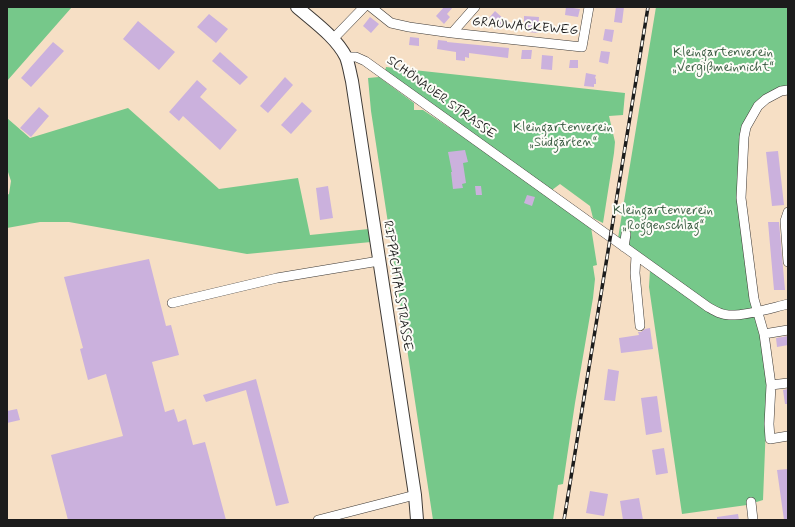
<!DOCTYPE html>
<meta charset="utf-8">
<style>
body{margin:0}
#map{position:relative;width:795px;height:527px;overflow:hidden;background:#f6dfc5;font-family:Mynerve,sans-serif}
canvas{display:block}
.frame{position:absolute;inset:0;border:8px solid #1c1c1c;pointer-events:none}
</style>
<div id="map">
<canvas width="795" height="527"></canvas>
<div class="frame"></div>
</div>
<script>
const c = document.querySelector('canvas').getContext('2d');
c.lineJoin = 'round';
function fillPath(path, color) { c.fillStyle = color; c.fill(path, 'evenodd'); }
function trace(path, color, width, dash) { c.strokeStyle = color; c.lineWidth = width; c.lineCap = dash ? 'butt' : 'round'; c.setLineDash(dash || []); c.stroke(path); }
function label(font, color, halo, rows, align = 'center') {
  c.font = font + ' Mynerve,sans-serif'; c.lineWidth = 4; c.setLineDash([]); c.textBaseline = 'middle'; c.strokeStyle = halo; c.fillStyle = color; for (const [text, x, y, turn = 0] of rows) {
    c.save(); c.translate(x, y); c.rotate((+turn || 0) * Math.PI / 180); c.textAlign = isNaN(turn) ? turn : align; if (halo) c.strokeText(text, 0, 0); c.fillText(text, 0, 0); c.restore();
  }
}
fillPath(new Path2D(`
 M7 7H72L7 81Z
 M656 7H788V88L781 89 742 125 743 131 739 151 757 316 767 381 766 424 763 500 747 505 682 514 649 287 650 270 618 238Z
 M386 67 625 93 623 115 609 116 615 142 614 153 603 223 593 218 590 206 560 184 552 190 385 71Z
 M379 77 414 103V110H423L481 149 591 227 597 265 593 266 595 279 593 298 575 403 563 484 558 485 553 520H433L371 111 368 78Z
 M128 108 219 189 298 178 310 235 369 229 371 242 247 254 69 222H40L7 228V195L9 194 11 181 7 169V118L30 138Z`), '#76c88a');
fillPath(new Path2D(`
 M444 7H453L447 14 450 17 444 24 436 16Z
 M566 7 580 9 578 17 565 15Z
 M616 7H624L622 23 614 22Z
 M495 11 507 22 499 30 493 25 495 23 489 18Z
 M209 14 228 29 216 43 197 27Z
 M524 16 539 17 538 33 527 32 528 26H524Z
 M370 17 379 24 371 33 363 26Z
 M138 21 175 52 159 70 123 39Z
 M605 29 614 30 612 42 603 40Z
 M410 37 419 38V46L409 45Z
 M438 40 447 41V42L509 48 508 58 469 53V58L465 57V61L456 60V52L437 49Z
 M53 42 64 51 31 87 21 78Z
 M522 50H532L531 59H521Z
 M601 51 610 52 608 64 599 62Z
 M220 52 248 77 240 85 212 61Z
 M542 55 553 56 552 70 541 69Z
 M570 60H578V68H569Z
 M586 73 596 75 595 78 596 79V84H594V87L584 86Z
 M285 77 293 85 268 113 260 106Z
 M197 80 207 89 200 97 237 130 220 150 183 116 179 121 169 112Z
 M302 102 312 111 291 134 281 125Z
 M39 107 49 116 31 137 20 128Z
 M465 150 468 162 463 163 466 183 462 184 463 188 453 189 451 172H452L448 152Z
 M778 151 784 205 772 206 766 152Z
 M328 186 333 218 320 220 316 188Z
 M475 186H481L482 195H476Z
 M527 195 535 197 532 206 524 203Z
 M768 222H779L785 290H774Z
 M149 259 166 326 171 325 179 355 152 362 165 412 174 409 178 422 186 419 193 445 205 442 226 520H68L51 455 123 436 106 374 88 380 80 349 83 348 64 277Z
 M650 328 653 349 621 353 619 338 639 335 638 332H641L645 329Z
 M788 336V345L777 347 776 338Z
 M608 369 619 371 615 401 604 400Z
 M256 379 289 503 276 506 246 390 206 402 203 395Z
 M788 389V404H785L783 390Z
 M657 396 662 432 646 435 641 398Z
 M17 409 20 420 7 423V411Z
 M664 448 668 473 656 475 652 450Z
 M788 469V520H784L777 470Z
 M590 491 608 494 604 516 586 513Z
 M639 498 643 520H623L620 501Z
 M738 514 739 520H717V517Z`), '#cbb1dd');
const minor = new Path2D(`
 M371 7 391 23 409 27 452 33 582 47 589 7
 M452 33 475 7
 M333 39 364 7
 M346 57H356L365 61 708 307C715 311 721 315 729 315 746 316 771 308 788 304
 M788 90 781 91 766 99 758 106 746 127 744 137 741 198 754 299 764 334 788 330
 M788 212 785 221 788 262
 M624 247 626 234
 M636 256 635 273 640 326
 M172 303 277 278 379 261
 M764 334 771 385 769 424 770 439 788 436
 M771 385 788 383
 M751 502 753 520
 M318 520 415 495`);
const major = new Path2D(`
 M297 7C313 21 336 37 346 57 349 65 350 73 352 81L415 495 417 520`);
trace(minor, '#3d3935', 10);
trace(major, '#3d3935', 14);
trace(minor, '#fff', 9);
trace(major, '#fff', 12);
const rail = new Path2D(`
 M564 520 648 7`);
trace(rail, '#1c1c1c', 3.5);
trace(rail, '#fdfcf7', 2, [6]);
label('13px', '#1c1c1c', '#fdfcf7', [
 ["GRAUWACKEWEG",525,27,5],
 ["SCHÖNAUER STRASSE",441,98,36],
 ["RIPPACHTALSTRASSE",397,286,81]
]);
label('13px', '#406148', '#fdfcf7', [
 ["Kleingartenverein",723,53],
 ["„Vergißmeinnicht“",723,68],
 ["Kleingartenverein",563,128],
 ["„Südgärten“",563,143],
 ["Kleingartenverein",663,211],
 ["„Roggenschlag“",663,226]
]);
</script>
